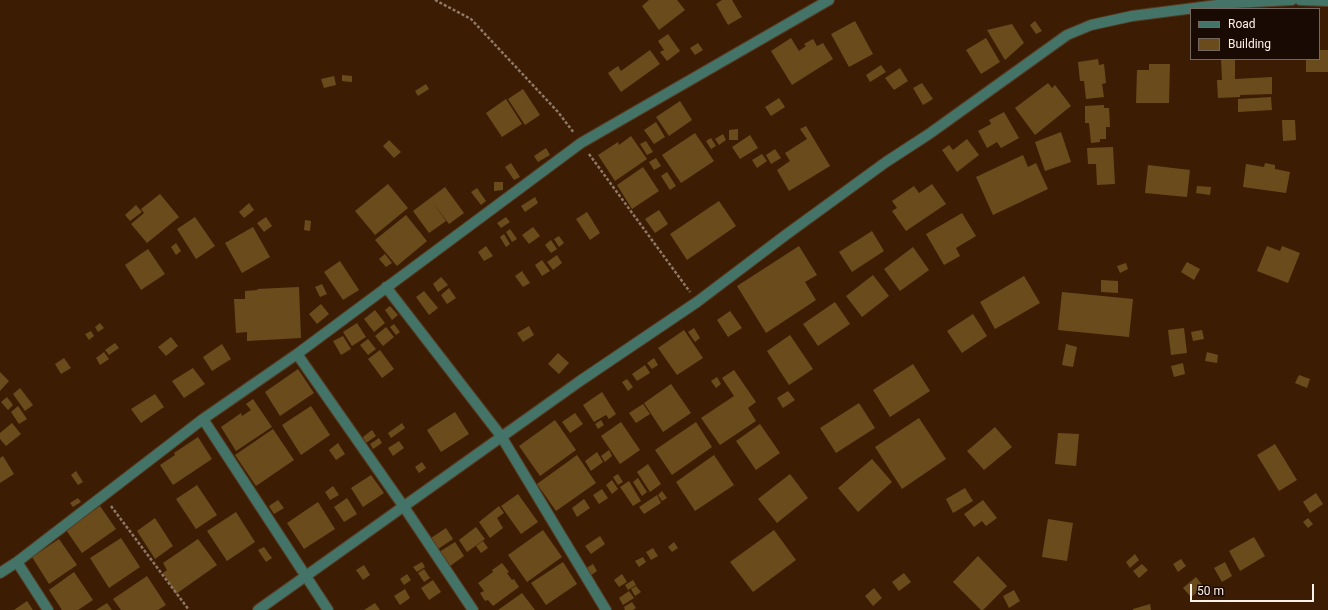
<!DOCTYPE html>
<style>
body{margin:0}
#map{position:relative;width:1328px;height:610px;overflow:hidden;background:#3c1d03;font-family:Roboto,sans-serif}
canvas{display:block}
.legend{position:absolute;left:1190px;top:8px;width:130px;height:52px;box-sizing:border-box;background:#190b03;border:1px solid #75675f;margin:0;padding:5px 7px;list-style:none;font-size:12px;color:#fef1e9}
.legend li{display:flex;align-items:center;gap:8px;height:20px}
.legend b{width:20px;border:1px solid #75675f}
.scale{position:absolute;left:1190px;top:584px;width:124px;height:18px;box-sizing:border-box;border:2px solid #fef1e9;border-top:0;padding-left:5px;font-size:12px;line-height:14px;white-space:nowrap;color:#fef1e9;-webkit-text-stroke:3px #190b03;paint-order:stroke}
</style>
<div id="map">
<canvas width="1328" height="610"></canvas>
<ul class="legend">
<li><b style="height:5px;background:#447468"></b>Road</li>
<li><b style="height:11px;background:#6a4c1c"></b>Building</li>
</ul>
<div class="scale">50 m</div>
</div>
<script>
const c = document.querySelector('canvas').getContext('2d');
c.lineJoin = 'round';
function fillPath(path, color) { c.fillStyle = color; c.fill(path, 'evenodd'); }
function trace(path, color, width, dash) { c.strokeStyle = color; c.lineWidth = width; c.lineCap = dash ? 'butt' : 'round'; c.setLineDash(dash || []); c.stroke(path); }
fillPath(new Path2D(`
 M649 0H677L685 10 659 30 642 6Z
 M722 0H732L742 17 728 25 716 4Z
 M855 21 873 54 849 67 831 34Z
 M1035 21 1042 31 1036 34 1030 25Z
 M1012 24 1024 43 1005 60 987 30Z
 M668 34 680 51 667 61 660 52 664 50 658 41Z
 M791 38 799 51 806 46 804 44 813 39 817 46 823 43 833 59 792 85 771 51Z
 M986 38 1000 62 981 74 966 50Z
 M698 43 703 50 695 55 690 48Z
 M650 50 660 64 621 92 608 73 618 66 621 71Z
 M1319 50H1328V72H1306V59H1319Z
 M1098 59 1099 65 1104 64 1106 83 1102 84 1104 97 1086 99 1084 81H1080L1078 62Z
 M1221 59H1235V79L1272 77V94L1240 95V97L1218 98 1217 80H1222Z
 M1149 64H1170L1169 103H1136L1137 70H1149Z
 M881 65 886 72 870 82 866 75Z
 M900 68 908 81 894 90 885 78Z
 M342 75 352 76V82L342 81Z
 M334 76 336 85 324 88 321 79Z
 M922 83 933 99 923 105 913 88Z
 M1048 83 1052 88 1055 85 1071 106 1035 135 1015 108Z
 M426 84 429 89 418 96 415 91Z
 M523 89 540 115 525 125 508 99Z
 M1271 97 1272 110 1238 112V99Z
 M779 98 785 107 771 116 765 107Z
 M506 99 522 124 502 137 486 113Z
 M680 101 692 120 669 136 656 117Z
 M1104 105V108H1109L1110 127H1106V139H1100V142L1091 143 1089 123H1085V106Z
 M1004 112 1019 138 1001 148 997 142 987 148 978 131 991 124 989 120Z
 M1282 120H1295L1296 140 1283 141Z
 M656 122 665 137 654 144 644 130Z
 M806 126 830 166 789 191 777 170 790 161 785 153 807 139 800 129Z
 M738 129V140H729V130Z
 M1061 132 1071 162 1045 171 1035 142Z
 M695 133 714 161 681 183 662 155Z
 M723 134 726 140 719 145 715 139Z
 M750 135 758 148 740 159 732 147Z
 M631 136 647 159 615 181 598 155 618 142 619 145Z
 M711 138 716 146 711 149 706 141Z
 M967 139 979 155 957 172 942 150 949 145 953 150Z
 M389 140 401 152 394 158 383 146Z
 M646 141 653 152 647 155 640 144Z
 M1113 147 1115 184 1097 185 1096 164H1088L1087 148Z
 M546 148 550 155 538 162 534 156Z
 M775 149 781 158 771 164 766 155Z
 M762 154 767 161 757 168 752 160Z
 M1023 155 1028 167 1036 163 1048 189 993 215 976 177Z
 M656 158 661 166 654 170 649 162Z
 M511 163 520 177 514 180 505 167Z
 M1265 163 1275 165V169L1290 172 1286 193 1243 187 1246 164 1264 167Z
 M1148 165 1190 170 1187 197 1145 193Z
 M643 167 659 191 632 209 617 185Z
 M667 172 676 186 670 190 661 176Z
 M494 182H503V190L494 191Z
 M388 184 408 208 375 235 355 211Z
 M932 184 946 204 906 231 892 211 897 208 892 201 914 186 919 193Z
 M1197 186 1211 187 1210 195 1196 193Z
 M445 187 464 213 449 224 432 202 446 221 429 233 413 211Z
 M477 188 486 201 481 205 471 192Z
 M160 194 179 217 147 243 131 224 144 213 141 209Z
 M535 197 538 203 525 212 521 206Z
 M719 201 736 226 687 260 670 234Z
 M249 203 254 210 244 218 239 212Z
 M136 205 142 212 130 221 125 215Z
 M659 210 668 224 655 233 645 219Z
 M587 212 600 233 590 240 576 219Z
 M962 213 976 236 956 248 960 256 944 265 926 234Z
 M406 215 427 241 397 266 375 240Z
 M195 217 215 246 196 259 177 229Z
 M266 217 272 226 264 232 257 223Z
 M506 217 510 222 501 228 497 223Z
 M305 220 311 221 310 231 304 230Z
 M253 227 270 257 242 273 225 243Z
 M533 227 540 236 529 244 522 235Z
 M510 229 517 239 512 242 506 232Z
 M872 231 884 251 852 272 839 252Z
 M504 234 510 244 506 247 500 237Z
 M559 236 564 243 559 247 554 239Z
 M551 240 557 249 551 253 545 245Z
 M176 243 181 251 176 255 171 247Z
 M486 246 493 256 484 261 478 252Z
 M799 246 817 275 805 282 816 300 766 333 737 286Z
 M1267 246 1280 251 1282 246 1300 253 1288 283 1257 271Z
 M913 247 929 270 900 291 884 269Z
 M148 249 165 274 141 290 125 265Z
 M385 254 392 263 386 267 379 259Z
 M557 255 562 263 553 270 547 262Z
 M542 260 550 271 542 276 535 265Z
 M340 261 359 290 343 300 324 272Z
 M1187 262 1200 269 1194 280 1181 272Z
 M1126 263 1128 269 1120 273 1117 266Z
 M522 271 530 283 523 287 515 276Z
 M873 275 889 296 862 317 846 296Z
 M1024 276 1040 303 995 329 980 302Z
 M441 277 448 285 438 292 433 284Z
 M1101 280 1118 281V293L1101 292Z
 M322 284 327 294 320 297 315 287Z
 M299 287 301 338 247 341V332L236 333 234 299H245V291L258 290 257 289Z
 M449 288 456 298 447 304 441 295Z
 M424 291 438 308 429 315 416 297Z
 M1062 292 1133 299 1129 337 1058 330Z
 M835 302 850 324 818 346 803 324Z
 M321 304 329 314 317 324 309 314Z
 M390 306 398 315 392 320 385 310Z
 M375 310 385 323 374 332 364 319Z
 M730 311 742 328 728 337 717 320Z
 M973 314 987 336 962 353 947 331Z
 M100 323 104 328 98 332 95 327Z
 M357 323 366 337 352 346 343 332Z
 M394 324 400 332 396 335 390 327Z
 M529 326 534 335 523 342 517 333Z
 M386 327 394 337 383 346 375 336Z
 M694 328 700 338 695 342 688 332Z
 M1184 328 1187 353 1171 355 1168 330Z
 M684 330 703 358 677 375 658 348Z
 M1202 330 1204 339 1193 341 1191 332Z
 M91 331 94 336 89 340 85 334Z
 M790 335 813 369 789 385 767 351Z
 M343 336 351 349 341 355 333 341Z
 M171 337 178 346 166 356 158 347Z
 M368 339 376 349 368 355 360 345Z
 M115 343 119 348 109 355 105 350Z
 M222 344 231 359 212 371 203 357Z
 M1066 344 1077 347 1073 367 1062 365Z
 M380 350 394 369 382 378 368 359Z
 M104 352 109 359 100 365 96 358Z
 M1207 352 1218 355 1217 363 1205 361Z
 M558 353 569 363 559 374 548 364Z
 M64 358 71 368 61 374 55 364Z
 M654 358 658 365 652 369 647 363Z
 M1183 363 1185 374 1174 377 1171 366Z
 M913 364 930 391 890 417 873 390Z
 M645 365 650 373 637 381 632 374Z
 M193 368 205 384 184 398 172 381Z
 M298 369 314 393 280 416 265 392Z
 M734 370 756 402 748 408 756 421 720 445 701 418 734 396 722 378Z
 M0 372 9 381 0 391Z
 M1299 375 1310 379 1307 388 1295 383Z
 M717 377 721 384 716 388 711 381Z
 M627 379 633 387 628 391 622 382Z
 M671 384 691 413 663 432 644 403Z
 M20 388 33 405 25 411 13 394Z
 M788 391 795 400 783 408 777 398Z
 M602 392 616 414 609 419 606 415 594 422 583 405Z
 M155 394 164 407 141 423 131 409Z
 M7 397 13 405 8 410 1 402Z
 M253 399 272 427 236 451 221 427 241 413 242 416 251 410 246 404Z
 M859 403 875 428 836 453 820 428Z
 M643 404 650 414 636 423 629 413Z
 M18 406 27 419 19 424 11 412Z
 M311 406 330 435 301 455 282 425Z
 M455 412 469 434 441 452 427 430Z
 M575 413 583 424 570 433 562 422Z
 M919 418 946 459 902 489 875 447Z
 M555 420 576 450 540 476 519 446Z
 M601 420 604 425 598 429 595 424Z
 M621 422 640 450 620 464 601 436Z
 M696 422 712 447 672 475 655 450Z
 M12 423 21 434 6 446 0 439V433Z
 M402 423 405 428 391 438 388 433Z
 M760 424 780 453 756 470 736 441Z
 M995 427 1012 447 984 470 967 451Z
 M273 429 294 460 256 486 235 455Z
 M372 430 376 436 366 443 363 437Z
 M1058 433 1079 434 1076 466 1055 464Z
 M198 437 212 459 173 485 160 465 175 455 174 453Z
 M379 438 382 443 373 449 370 444Z
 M399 441 404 448 393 456 388 448Z
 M338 443 345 454 336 460 329 450Z
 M1275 444 1297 480 1279 491 1257 455Z
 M609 450 612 456 605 462 601 456Z
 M597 452 603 462 591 471 585 461Z
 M577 455 596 483 556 511 537 484Z
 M714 455 734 485 695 511 676 482Z
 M3 456 14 474 0 483V458Z
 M872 459 892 482 858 512 838 488Z
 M422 462 426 468 419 473 415 467Z
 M648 464 661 484 650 492 637 472Z
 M76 471 83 482 78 485 71 475Z
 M618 474 623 482 618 485 613 477Z
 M790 474 808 498 777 523 758 499Z
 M371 475 384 493 363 507 351 488Z
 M638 478 647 492 642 496 633 482Z
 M612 480 618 489 612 494 606 485Z
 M629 481 641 501 633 506 620 487Z
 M197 485 217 515 196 529 176 499Z
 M333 486 339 495 330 500 325 492Z
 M965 488 973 501 953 513 946 499Z
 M602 489 608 498 599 504 593 495Z
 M662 491 667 498 662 501 658 495Z
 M1316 493 1323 504 1310 513 1303 502Z
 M518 494 538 522 521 534 501 506Z
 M657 495 661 503 644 514 639 507Z
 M78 498 81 502 73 507 70 503Z
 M347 498 357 514 344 522 334 507Z
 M584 499 590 508 577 517 572 508Z
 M278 500 284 508 274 514 269 506Z
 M983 500 997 518 986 526 982 521 974 527 964 514Z
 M318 502 335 529 304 549 287 523Z
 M100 506 116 529 82 553 66 530Z
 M499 506 504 513 497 518 503 528 490 538 479 522Z
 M236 512 255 542 227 561 207 531Z
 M155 518 173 546 155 559 137 531Z
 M1308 518 1313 524 1308 528 1303 522Z
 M1048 519 1073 523 1067 561 1042 557Z
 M476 527 485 539 467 552 459 540Z
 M446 528 453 539 435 551 428 540Z
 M543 530 562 557 527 582 508 555Z
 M774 530 796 560 753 592 730 562Z
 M600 536 605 544 591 554 585 546Z
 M1254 537 1265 556 1240 571 1229 551Z
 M121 538 140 567 109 588 90 558Z
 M59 539 77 565 49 584 32 557Z
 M198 539 217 565 176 594 163 573 167 570 163 563Z
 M483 541 488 548 481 553 476 546Z
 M455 542 464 556 446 569 436 554Z
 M674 542 678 548 672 552 668 547Z
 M264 547 272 558 266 562 258 550Z
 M653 548 658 556 651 560 646 552Z
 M1135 554 1139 560 1130 568 1126 562Z
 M978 556 1007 586 983 610H981L953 582Z
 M643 557 646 562 639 567 635 561Z
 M1181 559 1186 566 1178 572 1173 564Z
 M422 562 425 567 417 572 413 567Z
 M563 562 577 584 546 605 531 583Z
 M1225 562 1232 576 1222 582 1214 568Z
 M502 563 509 572 507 573 512 580 514 579 519 587 493 606 488 600 485 601 480 593 484 591 478 583 493 572 492 570Z
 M593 564 597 571 590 576 585 569Z
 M1142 564 1148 570 1139 578 1133 571Z
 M364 565 370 575 363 580 356 570Z
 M424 569 430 578 424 582 418 573Z
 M74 572 93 600 78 610H62L49 590Z
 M904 573 911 582 899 591 892 582Z
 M407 574 411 580 404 585 400 579Z
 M622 574 627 582 619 587 614 580Z
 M147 576 166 605 158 610H121L113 599Z
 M1196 577 1204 587 1191 597 1183 588Z
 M433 580 441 592 429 600 421 588Z
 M633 580 636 585 628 590 625 585Z
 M636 586 641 592 635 596 631 589Z
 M874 588 882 598 873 606 865 596Z
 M405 589 410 598 400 605 394 596Z
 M1014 590 1020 601 1009 608 1003 596Z
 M629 591 634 598 623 605 619 598Z
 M522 593 535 610H498Z
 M27 601 33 610H14Z
 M632 602 636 608 633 610H625L624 607Z
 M107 603 112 610H96Z
 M375 603 380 610H364Z
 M1150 604 1151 610H1133V609Z`), '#6a4c1c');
const minor = new Path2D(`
 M386 287 501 436 606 610
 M297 354 404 507 473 610
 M203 419 328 610
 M17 562 48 610
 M0 573 17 562 203 419 297 354 581 143 829 0`);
const tertiary = new Path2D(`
 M1300 0 1328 1
 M258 610 580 381 697 302 787 234 886 162 929 134 1067 35 1091 25 1132 16 1233 3 1292 0`);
trace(minor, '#573b23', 12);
trace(tertiary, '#573b23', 12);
trace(new Path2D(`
 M435 0 471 19 558 112 574 133
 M589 154 690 292
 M111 506 189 610`), '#907967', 2.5, [3, 2]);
trace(minor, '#447468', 10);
trace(tertiary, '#447468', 10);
</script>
